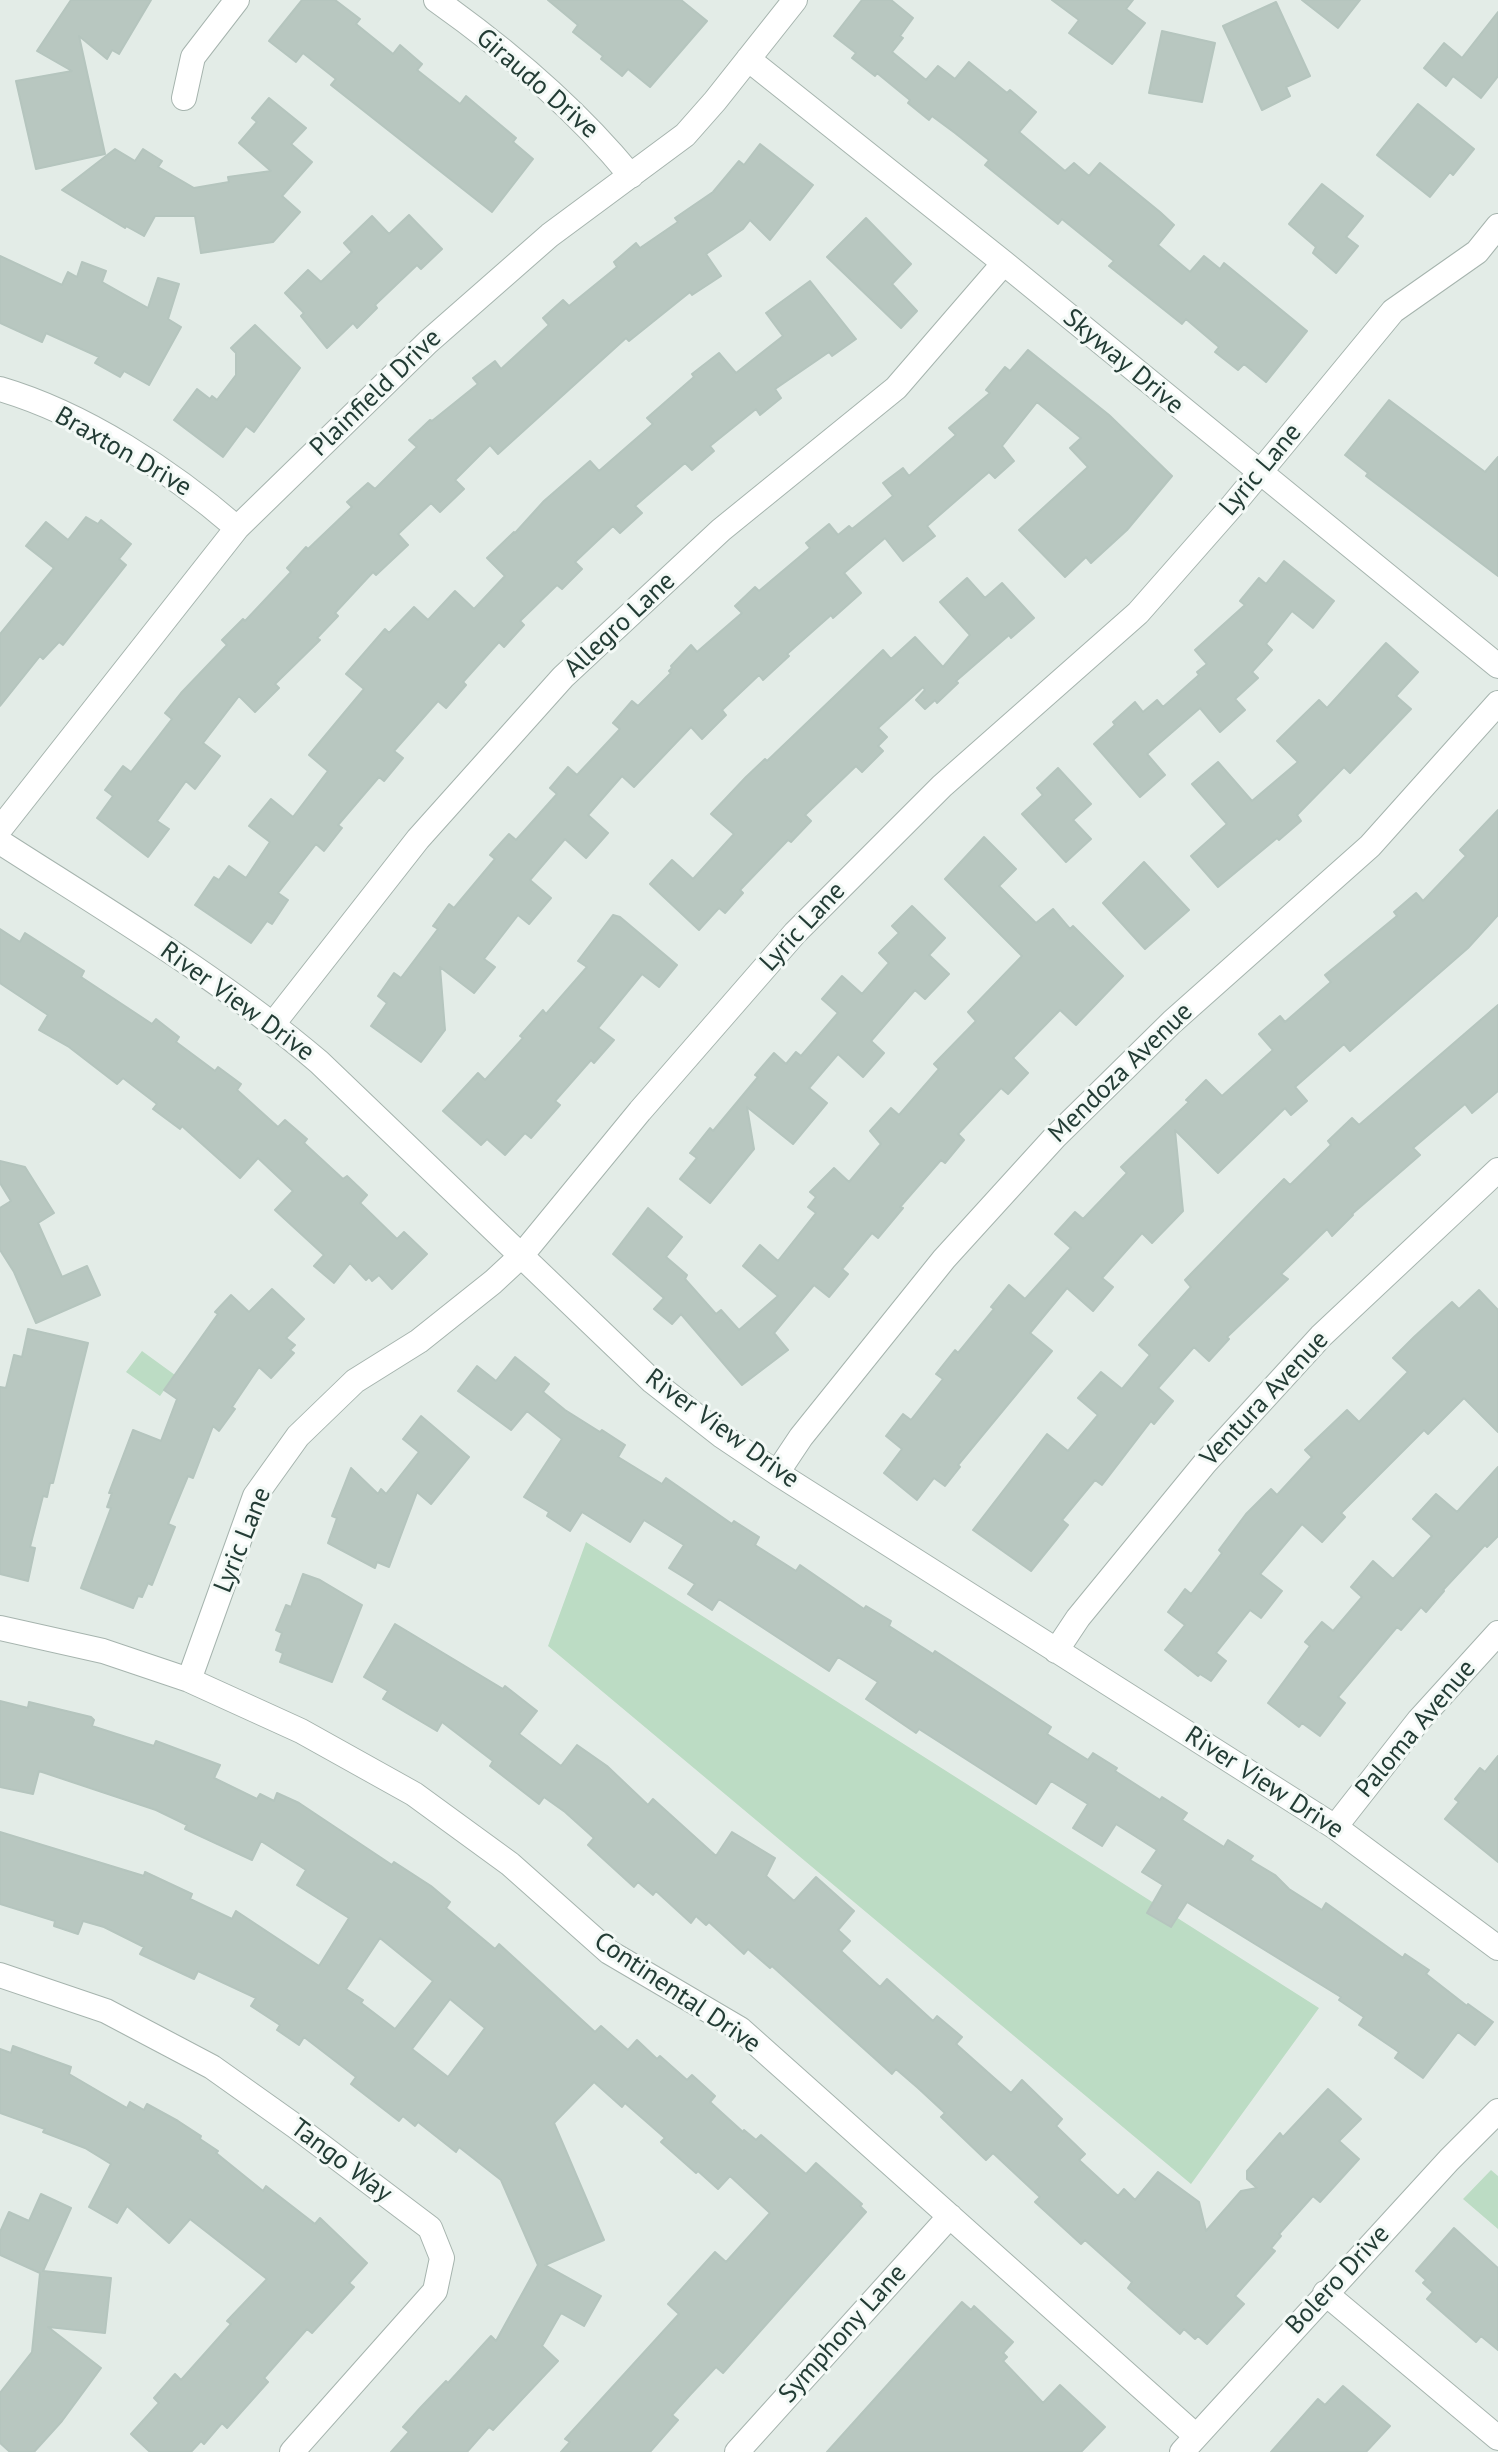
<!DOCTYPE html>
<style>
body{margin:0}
canvas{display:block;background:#e3ece7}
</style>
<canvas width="1498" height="2452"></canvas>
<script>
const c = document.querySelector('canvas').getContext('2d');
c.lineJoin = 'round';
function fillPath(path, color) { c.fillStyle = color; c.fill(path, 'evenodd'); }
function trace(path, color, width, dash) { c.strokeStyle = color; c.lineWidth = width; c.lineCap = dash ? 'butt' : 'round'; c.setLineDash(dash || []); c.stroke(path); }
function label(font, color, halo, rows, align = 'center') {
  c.font = font + ' "PT Sans",sans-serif'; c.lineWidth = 6; c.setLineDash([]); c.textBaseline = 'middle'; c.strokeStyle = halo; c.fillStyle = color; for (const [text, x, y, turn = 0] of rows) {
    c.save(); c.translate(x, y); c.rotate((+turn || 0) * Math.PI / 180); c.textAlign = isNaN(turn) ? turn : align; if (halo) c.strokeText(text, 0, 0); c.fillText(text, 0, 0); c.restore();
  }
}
fillPath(new Path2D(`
 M142 1351 175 1375 160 1396 126 1372Z
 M586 1542 1319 2008 1191 2184 548 1646Z
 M1491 2170 1498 2176V2229L1463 2199Z`), '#bcdcc4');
const building = new Path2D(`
 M71 0H151L119 54 112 50 107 59 79 36 105 154 36 169 16 81 72 71 37 51Z
 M302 0H335L360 19 356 24 393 54 400 45 422 64 417 70 460 104 466 96 516 138 513 142 533 159 492 212 331 85 336 79 303 53 296 62 269 41Z
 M548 0H681L707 21 650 87 628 69 622 76 601 59 603 56 573 32 578 25Z
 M862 0H891L913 18 900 36 903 38 892 52 926 80 938 66 955 79 969 62 1007 93 1010 90 1036 112 1019 132 1065 171 1074 163 1089 176 1100 163 1160 212 1174 225 1158 245 1190 272 1204 256 1220 269 1224 263 1307 331 1266 382 1244 364 1238 370 1215 352 1219 347 1186 319 1182 324 1109 266 1114 261 1062 219 1058 224 985 165 989 160 955 133 932 116 929 120 908 103 910 100 877 73 875 76 852 58 856 53 834 36Z
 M1052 0H1133L1126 9 1145 23 1112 64 1069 33 1079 20Z
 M1302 0H1360L1338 28Z
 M1276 2 1310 76 1286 87 1290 96 1262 110 1223 26Z
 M1498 12V76L1481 98 1453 76 1446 86 1424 68 1444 43 1462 58Z
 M1162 31 1215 43 1202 102 1149 93Z
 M269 98 306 128 291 144 312 162 282 196 300 212 273 242 201 253 195 216H155L144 236 126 226 125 228 62 190 115 149 135 161 143 149 162 161 158 167 194 188 229 182 228 177 271 171 239 143 257 122 252 118Z
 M1418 104 1474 149 1453 175 1450 172 1430 197 1377 155Z
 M760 144 813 185 770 240 750 220 743 229 706 254 721 276 692 295 690 292 629 341 626 338 498 454 490 445 455 480 464 489 440 512 431 503 398 534 408 545 376 575 373 572 335 613 338 616 317 638 320 640 275 684 279 688 255 712 239 696 203 743 220 756 195 789 186 781 157 821 169 829 148 857 97 818 113 796 105 790 123 766 131 772 172 719 165 713 181 693 227 645 222 640 243 619 245 621 291 572 287 568 306 547 308 549 352 507 347 502 368 483 375 489 417 447 409 440 430 420 432 421 478 384 473 378 495 361 501 369 549 325 543 318 563 300 569 306 617 267 614 262 636 243 640 248 678 222 675 218 713 192 739 161 744 165Z
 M1322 184 1363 216 1346 237 1358 246 1336 273 1313 253 1316 247 1289 224Z
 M409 215 442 249 421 269 417 265 375 305 377 308 357 328 353 323 327 348 301 316 304 313 285 293 308 270 321 282 352 252 344 243 372 216 389 234Z
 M866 218 911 264 892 284 917 311 901 328 827 257Z
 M0 256 62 285 68 272 77 277 82 262 106 271 102 282 148 308 158 278 179 284 168 319 181 327 149 385 124 371 120 377 95 363 99 357 46 333 42 342 0 323Z
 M810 281 856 339 832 356 829 352 775 389 781 398 760 415 756 409 710 446 714 451 692 470 685 463 635 506 642 513 620 533 613 526 575 562 582 569 562 589 557 585 520 621 524 625 504 647 499 642 463 682 466 685 446 708 438 701 394 751 403 758 384 781 379 777 338 825 342 828 324 851 316 844 278 893 288 900 272 924 267 921 251 943 195 905 214 877 219 880 229 866 246 878 270 842 249 826 271 799 293 817 328 771 309 755 364 689 346 674 385 629 389 633 414 607 428 620 455 591 474 609 505 576 487 558 514 532 515 533 544 501 590 461 599 471 653 424 647 418 694 377 692 374 719 353 736 373 783 336 766 313Z
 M255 325 300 368 254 432 246 426 223 457 174 420 197 389 210 399 212 396 217 400 236 375V353L231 348Z
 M1028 350 1109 415 1172 476 1127 530 1091 563 1086 557 1065 577 1019 530 1088 467 1070 448 1081 438 1037 402 1002 446 1014 461 995 478 989 472 927 526 935 536 903 561 885 538 844 573 861 593 833 618 831 615 787 654 789 656 763 680 759 675 722 710 726 715 702 739 691 727 634 787 622 776 588 815 608 833 586 858 565 839 530 880 551 898 529 924 518 915 484 959 495 967 474 993 440 967 445 1030 421 1062 371 1026 387 1003 378 996 394 973 401 978 438 929 433 926 449 904 454 908 495 859 490 855 509 834 516 840 557 794 550 788 568 767 577 775 620 729 613 723 632 701 638 706 671 673 669 671 672 668 671 666 691 645 697 652 742 613 735 606 755 587 759 591 810 548 806 543 829 524 838 535 849 526 852 529 893 496 883 483 903 468 909 476 956 435 949 428 990 393 986 390 1005 367 1010 371Z
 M1389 400 1485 472 1498 457V576L1366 476 1368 473 1345 455Z
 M86 517 98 524 101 520 131 544 119 559 126 565 63 645 59 642 43 659 40 656 0 706V634L54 568 26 546 46 522 68 540Z
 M1284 561 1334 601 1313 628 1292 611 1266 644 1272 650 1252 672 1258 678 1235 699 1245 710 1220 732 1200 708 1147 754 1165 775 1140 797 1094 744 1115 725 1113 722 1135 702 1143 712 1157 700 1163 707 1199 675 1197 672 1207 664 1195 650 1245 605 1240 601 1259 578 1266 584Z
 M967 578 985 598 1002 583 1034 618 1011 638 1009 635 956 681 958 683 937 703 935 700 925 709 916 700 925 690 923 687 878 728 887 737 878 746 883 751 862 772 856 766 805 815 811 821 791 842 788 840 740 890 743 893 725 913 719 908 699 930 650 884 672 860 693 879 734 834 711 814 746 777 765 759 767 761 883 650 891 659 915 637 943 667 970 635 940 602Z
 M1386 643 1418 672 1396 696 1411 709 1350 773 1344 767 1297 815 1301 821 1279 840 1277 838 1218 887 1191 856 1227 824 1192 784 1218 762 1252 801 1298 762 1277 741 1319 700 1327 708Z
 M1058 768 1091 804 1073 820 1091 839 1066 862 1022 814 1043 795 1037 788Z
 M1498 810V915L1468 948 1350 1051 1344 1044 1295 1087 1307 1101 1291 1115 1285 1108 1218 1173 1175 1130 1183 1211 1152 1243 1142 1233 1102 1278 1113 1287 1093 1311 1067 1288 1030 1333 1052 1351 958 1465 960 1467 945 1486 934 1478 917 1500 884 1473 902 1449 886 1436 903 1414 911 1420 943 1379 936 1374 955 1350 958 1353 994 1309 991 1307 1009 1285 1025 1299 1071 1248 1055 1234 1075 1212 1083 1219 1127 1173 1121 1167 1189 1102 1186 1100 1206 1080 1222 1096 1273 1050 1259 1034 1280 1016 1285 1022 1331 982 1325 975 1397 916 1394 912 1416 893 1423 901 1466 856 1460 850Z
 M984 837 1016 869 999 886 1036 923 1053 909 1070 929 1073 926 1123 976 1076 1025 1060 1010 1013 1058 1028 1073 1008 1094 1001 1088 958 1134 964 1140 945 1163 941 1160 900 1207 903 1208 878 1238 872 1233 842 1269 848 1274 829 1297 814 1285 774 1333 788 1350 742 1385 681 1314 672 1324 654 1309 664 1298 613 1254 648 1208 682 1237 666 1257 687 1275 685 1279 716 1314 721 1310 739 1330 778 1296 743 1266 760 1245 778 1261 816 1213 808 1207 816 1197 810 1192 834 1168 849 1182 881 1144 870 1131 891 1108 899 1115 939 1069 934 1064 976 1021 968 1012 1022 956 945 879Z
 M1144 862 1189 910 1145 949 1103 903Z
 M912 906 945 938 929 955 949 974 925 999 915 990 871 1041 884 1053 863 1077 838 1054 809 1088 827 1103 793 1144 747 1107 754 1149 710 1203 680 1179 697 1158 690 1153 710 1128 713 1131 758 1077 755 1075 774 1053 786 1064 796 1052 801 1056 838 1013 822 999 842 976 862 994 889 963 879 953 899 933 892 926Z
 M613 915 620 917 677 965 659 987 642 974 598 1028 614 1040 594 1063 591 1060 555 1101 560 1105 531 1138 525 1133 505 1155 487 1139 481 1145 443 1111 478 1073 485 1080 523 1038 520 1036 543 1010 546 1014 587 967 578 961Z
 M0 929 20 942 25 933 84 971 81 977 152 1024 156 1019 179 1037 176 1042 215 1071 218 1067 241 1084 237 1090 278 1127 285 1120 307 1139 304 1143 343 1179 347 1176 367 1195 360 1203 397 1239 404 1232 427 1254 392 1289 379 1275 372 1281 369 1277 366 1280 350 1263 334 1283 314 1266 324 1255 275 1210 293 1191 258 1158 240 1178 182 1126 180 1129 153 1109 157 1104 123 1078 117 1084 69 1047 39 1030 48 1015 0 983Z
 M1498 1005V1091L1472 1113 1465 1104 1413 1148 1420 1155 1352 1214 1353 1215 1332 1236 1327 1229 1281 1274 1288 1279 1227 1337 1229 1339 1209 1361 1194 1347 1158 1388 1173 1401 1154 1424 1151 1421 1102 1485 1095 1480 1062 1520 1068 1525 1031 1571 973 1530 1047 1434 1068 1451 1098 1415 1078 1398 1101 1372 1122 1389 1150 1355 1139 1345 1191 1287 1185 1280 1260 1203 1284 1179 1290 1185 1331 1145 1328 1141 1352 1118 1359 1125Z
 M0 1161 25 1167 54 1213 38 1223 62 1277 87 1266 100 1295 36 1323 14 1272 0 1250V1208L11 1201 0 1183Z
 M272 1289 304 1319 286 1338 295 1345 290 1350 294 1353 271 1378 259 1367 232 1407 235 1409 219 1431 213 1426 193 1478 188 1476 168 1524 175 1527 152 1585 148 1583 142 1597 138 1596 133 1608 81 1588 111 1508 107 1507 112 1493H109L133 1430 161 1441 177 1399 164 1390 218 1314 215 1312 231 1295 249 1312Z
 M1479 1290 1498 1310V1432L1464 1398 1428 1434 1424 1430 1341 1513 1345 1517 1322 1542 1302 1524 1260 1574 1282 1591 1261 1618 1250 1610 1216 1653 1226 1661 1211 1681 1200 1674 1198 1676 1165 1650 1185 1625 1168 1612 1185 1589 1191 1594 1222 1553 1219 1550 1246 1514 1271 1489 1277 1495 1312 1457 1305 1450 1347 1410 1359 1422 1408 1372 1393 1358 1414 1337 1452 1302 1459 1309Z
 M28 1329 88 1343 53 1483H50L47 1497 43 1496 30 1547 35 1548 28 1581 0 1574V1387L6 1388 14 1355 22 1357Z
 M515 1357 549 1384 543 1392 565 1410 600 1432 602 1430 625 1445 618 1457 662 1484 666 1478 732 1524 734 1521 759 1537 755 1545 796 1571 800 1565 864 1609 866 1606 891 1621 889 1626 933 1654 935 1651 1051 1727 1047 1734 1088 1760 1093 1753 1117 1768 1115 1771 1160 1800 1162 1797 1187 1813 1182 1820 1224 1847 1228 1840 1253 1856 1250 1860 1275 1875 1289 1889 1322 1910 1326 1903 1403 1958 1405 1954 1429 1970 1426 1974 1467 2006 1468 2004 1493 2022 1475 2045 1458 2032 1423 2078 1395 2058 1399 2052 1359 2025 1364 2017 1339 2000 1341 1997 1187 1902 1171 1927 1147 1913 1163 1885 1142 1872 1157 1850 1116 1824 1102 1846 1073 1828 1088 1804 1051 1781 1036 1804 919 1729 916 1733 866 1699 878 1682 838 1657 829 1671 719 1599 712 1610 688 1594 695 1584 669 1568 684 1545 644 1520 630 1542 582 1512 570 1531 547 1516 549 1512 524 1497 562 1439 527 1411 511 1430 458 1391 477 1366 496 1381Z
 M421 1416 469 1457 431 1504 417 1492 389 1567 377 1562 375 1568 328 1543 337 1518 332 1516 351 1468 378 1494 381 1489 386 1494 419 1452 403 1439Z
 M1498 1467V1536L1487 1547 1485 1545 1443 1590 1444 1591 1426 1612 1421 1607 1401 1630 1397 1627 1338 1697 1345 1703 1320 1736 1302 1723 1299 1727 1268 1703 1310 1646 1305 1642 1322 1622 1333 1631 1362 1597 1351 1587 1373 1561 1393 1579 1432 1536 1413 1519 1436 1494 1457 1512Z
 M303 1574 320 1580 362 1605 332 1682 280 1662 283 1653 276 1650 282 1633 276 1630 286 1605 291 1607Z
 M395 1624 503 1689 505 1686 537 1711 519 1734 561 1766 577 1745 607 1766 648 1805 653 1799 716 1856 732 1832 775 1858 766 1876 794 1901 816 1877 854 1911 838 1930 850 1941 841 1951 880 1987 887 1979 933 2021 937 2016 962 2037 956 2044 1011 2093 1022 2080 1062 2119 1056 2126 1085 2154 1079 2160 1118 2196 1124 2189 1135 2200 1158 2172 1199 2202 1206 2231 1241 2191 1257 2188 1247 2179V2171L1280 2133 1283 2137 1328 2089 1361 2119 1339 2141 1359 2159 1320 2202 1313 2196 1279 2234 1281 2236 1271 2248 1275 2251 1235 2296 1244 2304 1207 2344 1198 2336 1195 2339 1184 2329 1180 2334 1128 2288 1132 2282 1085 2240 1081 2244 1035 2202 1040 2197 993 2153 986 2160 941 2117 945 2113 918 2088 896 2069 892 2074 772 1966 770 1968 748 1949 744 1954 709 1922 706 1925 696 1916 691 1923 656 1891 653 1895 638 1882 634 1887 588 1845 594 1838 565 1812 544 1797 539 1804 490 1766 493 1761 442 1722 437 1731 383 1699 388 1691 364 1677Z
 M0 1701 28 1708 29 1702 91 1717 94 1720 92 1726 154 1746 156 1741 220 1765 214 1778 257 1799 260 1794 274 1801 277 1793 299 1803 392 1865 394 1862 431 1886 450 1902 446 1908 495 1949 499 1944 595 2032 601 2026 628 2050 637 2040 657 2059 660 2056 687 2080 692 2075 715 2096 710 2102 743 2132 744 2130 756 2140 761 2135 806 2174 816 2163 862 2204 860 2206 866 2212 723 2373 716 2367 690 2395 672 2415 678 2420 650 2452H561L570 2442 565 2439 679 2314 668 2304 715 2252 726 2262 770 2213 730 2176 718 2189 698 2171 696 2173 661 2142 665 2138 625 2103 622 2107 594 2082 554 2123 604 2240 545 2265 601 2296 584 2326 561 2313 542 2346 558 2361 493 2430 489 2427 467 2452H391L409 2432 403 2427 421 2407 446 2381 448 2383 491 2336 496 2341 538 2265 501 2180 459 2147 456 2152 418 2122 415 2126 403 2116 399 2121 351 2084 356 2077 304 2037 299 2045 277 2030 280 2025 251 2006 256 1998 198 1971 194 1979 140 1954 144 1947 104 1927 83 1921 78 1934 54 1926 55 1921 0 1904V1832L144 1876 145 1872 192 1894 190 1899 232 1919 236 1911 319 1966 349 1918 297 1885 306 1870 261 1841 252 1860 185 1829 187 1825 156 1810 39 1771 33 1794 0 1787ZM380 1938 433 1981 395 2029 361 2003 363 2000 346 1989ZM450 1999 485 2028 448 2077 412 2049Z
 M1498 1756V1862L1445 1819 1459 1802 1455 1799 1480 1768 1485 1772Z
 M13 2046 71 2067 69 2074 127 2108 130 2102 144 2110 147 2104 178 2121 201 2136 200 2139 218 2151 216 2153 263 2191 266 2186 315 2224 320 2218 367 2263 349 2283 354 2287 312 2333 307 2329 264 2378 268 2382 227 2428 222 2423 204 2444 201 2441 191 2452H150L131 2434 159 2403 154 2398 175 2374 181 2380 231 2324 227 2321 267 2279 190 2219 169 2243 127 2206 117 2223 89 2207 111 2164 85 2148 43 2132 45 2129 0 2113V2049L11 2053Z
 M41 2194 71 2208 43 2271 111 2278 105 2333 48 2327 101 2368 62 2421 34 2452H10L0 2443V2393L32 2352 40 2273 0 2255V2232L9 2212 29 2221Z
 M1454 2228 1498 2268V2350L1481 2336 1476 2342 1427 2299 1433 2292 1423 2283 1426 2280 1416 2271Z
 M962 2302 971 2310 974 2306 1013 2342 1003 2353 1007 2357 1003 2361 1043 2403 1060 2385 1105 2427 1081 2452H827Z
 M1343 2386 1390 2426 1366 2452H1271L1318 2399 1325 2405Z`);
fillPath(building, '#b8c7c0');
trace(building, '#b5c5be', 2);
const street = new Path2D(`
 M436 0C508 51 575 108 631 176
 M748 59 1004 263 1498 666
 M184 98 193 57 237 0
 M0 389C85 414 171 471 237 528
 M0 829 237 528 428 342 550 235 685 135 715 101 795 0
 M0 842C109 912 220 978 319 1062L652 1381 722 1436 777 1473 1335 1827 1498 1948
 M273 1024 418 839 563 677 721 530 896 388 1004 263
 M777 1473 801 1437 944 1259 1055 1137 1172 1022 1370 846 1498 703
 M0 1628 103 1651 189 1680 301 1731 414 1794 510 1864 609 1952 740 2029 1196 2436
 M1056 1651 1078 1618 1205 1463 1321 1336 1498 1170
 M189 1680 255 1496 298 1436 355 1381 419 1341 493 1282 521 1256 640 1111 795 933 942 786 1138 613 1233 505 1393 311 1477 252 1498 226
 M1335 1827 1419 1720 1498 1633
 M0 1975 106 2011 212 2067 295 2126 430 2228 442 2258 435 2291 292 2452
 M1325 2293 1498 2438
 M737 2452 950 2216
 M1182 2452 1449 2160 1498 2111`);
trace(street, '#a6b4ae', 26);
trace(street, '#fff', 24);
label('26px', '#233c35', '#f3f9f6', [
 ["Giraudo Drive",537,84,41],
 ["Skyway Drive",1123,362,40],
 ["Plainfield Drive",376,393,-44],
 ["Braxton Drive",123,452,30],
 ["Lyric Lane",1261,470,-50],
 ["Allegro Lane",620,625,-43],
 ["Lyric Lane",803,927,-47],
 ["River View Drive",237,1002,36],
 ["Mendoza Avenue",1121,1073,-44],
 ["Ventura Avenue",1265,1399,-47],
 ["River View Drive",722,1429,36],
 ["Lyric Lane",243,1540,-68],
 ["Paloma Avenue",1416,1729,-50],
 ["River View Drive",1264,1783,33],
 ["Continental Drive",677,1993,34],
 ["Tango Way",341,2161,37],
 ["Bolero Drive",1338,2280,-47],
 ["Symphony Lane",843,2334,-48]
]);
</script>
